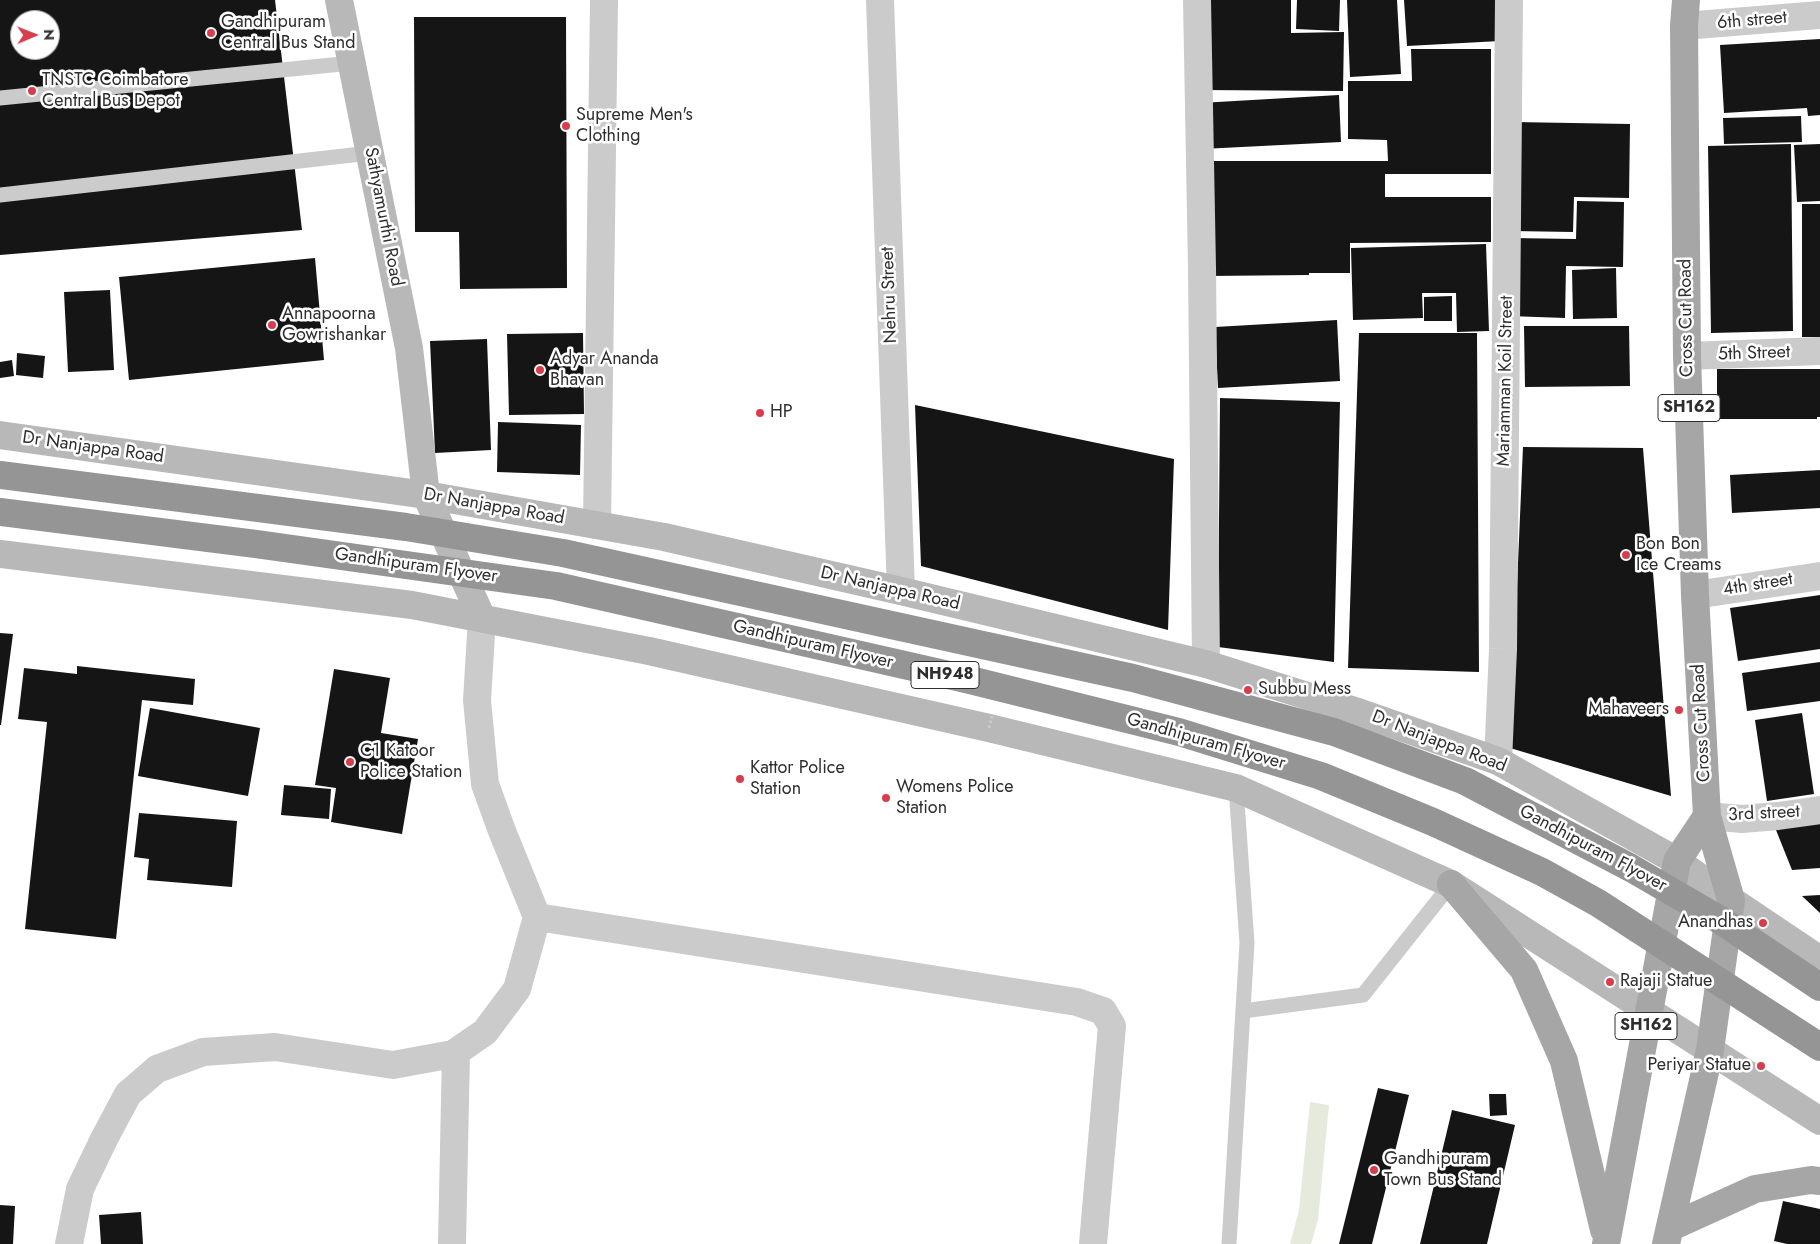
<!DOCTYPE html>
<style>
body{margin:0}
#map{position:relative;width:1820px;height:1244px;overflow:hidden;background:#fff;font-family:Jost,sans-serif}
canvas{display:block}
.north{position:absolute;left:10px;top:10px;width:50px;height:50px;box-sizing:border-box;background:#fff;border:1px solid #ababab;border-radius:50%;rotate:89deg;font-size:14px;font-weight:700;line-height:20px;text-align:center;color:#2e2e2e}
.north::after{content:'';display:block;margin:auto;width:18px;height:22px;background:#d83d4e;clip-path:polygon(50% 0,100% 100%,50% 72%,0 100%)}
</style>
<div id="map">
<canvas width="1820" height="1244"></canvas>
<div class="north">N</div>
</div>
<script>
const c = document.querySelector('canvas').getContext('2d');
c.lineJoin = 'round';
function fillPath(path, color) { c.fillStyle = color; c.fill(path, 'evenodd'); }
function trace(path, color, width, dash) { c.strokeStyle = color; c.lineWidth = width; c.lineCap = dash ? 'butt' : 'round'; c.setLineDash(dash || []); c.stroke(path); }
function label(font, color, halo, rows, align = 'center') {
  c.font = font + ' Jost,sans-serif'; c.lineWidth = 5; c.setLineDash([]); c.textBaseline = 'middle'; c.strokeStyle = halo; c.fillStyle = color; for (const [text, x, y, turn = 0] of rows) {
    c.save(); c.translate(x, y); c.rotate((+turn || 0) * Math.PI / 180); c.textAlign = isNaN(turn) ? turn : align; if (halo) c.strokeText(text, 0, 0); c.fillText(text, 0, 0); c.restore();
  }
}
fillPath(new Path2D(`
 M1310 1102 1329 1105 1318 1220 1311 1244H1290L1299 1210Z`), '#e5eadd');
fillPath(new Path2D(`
 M0 0H275L302 230 0 255ZM20 20H50V50H20Z
 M1201 0H1291V33L1344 32 1343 91 1200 90Z
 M1297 0H1340L1339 31 1296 29Z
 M1347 0H1397L1401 74 1350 77Z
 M1404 0H1497L1500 41 1407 46Z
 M414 17H566L567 288 460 289 459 232H415Z
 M1820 39V115L1808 116 1807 108 1724 113 1720 45Z
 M1411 49H1491V174H1385V197H1491V242L1350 243V273H1309V275L1208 276 1207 161H1388L1387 140 1348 139V81H1412Z
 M1339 95 1341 142 1202 149 1200 103Z
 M1801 116 1802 142 1724 144 1723 118Z
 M1514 122 1630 124 1629 198 1574 197 1573 232 1512 231Z
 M1791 144 1793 331 1711 333 1708 146Z
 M1820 144V201L1797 202 1794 145Z
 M1577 201 1624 202 1623 267 1566 266 1565 318 1509 316 1511 238 1576 239Z
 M1802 204H1820V337H1802Z
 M1486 244 1489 331 1457 332 1456 293H1422L1423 318 1353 320 1351 248Z
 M315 258 324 360 129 380 119 277Z
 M1616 268 1617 318 1573 319 1572 270Z
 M110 290 114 370 68 372 64 292Z
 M1452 296V321H1424V297Z
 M1337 320 1340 381 1218 388 1215 327Z
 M1524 326H1629L1630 386 1525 387Z
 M583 333 584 414 509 415 507 334Z
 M1359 333H1477L1479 672 1348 668Z
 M487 339 491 450 435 453 430 341Z
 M17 353 45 356 43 378 16 375Z
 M12 360 14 376 0 378V362Z
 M1717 369H1820V417H1817V419H1717Z
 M1220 398 1340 402 1334 662 1218 647Z
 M915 405 1174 459 1168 630 921 566Z
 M498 422 581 425 580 475 497 472Z
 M1523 447 1643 448 1671 796 1510 748Z
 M1820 470V508L1732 513 1730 475Z
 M1820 595V649L1738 661 1730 608Z
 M0 633 13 634 1 725H0Z
 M1820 662V701L1747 711 1742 673Z
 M77 666 195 679 193 705 142 700 116 939 25 929 47 722 18 719 24 668 77 674Z
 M334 669 390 678 381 733 418 739 402 834 331 822 336 788 315 785Z
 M150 708 260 728 248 796 138 776Z
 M1802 713 1814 794 1767 801 1755 720Z
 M284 785 331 789 329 819 281 815Z
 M139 813 237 821 232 887 147 880 149 859 134 857Z
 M1820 818V868L1792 870 1774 825Z
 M1820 895V913L1802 896Z
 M1378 1088 1409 1095 1372 1244H1339Z
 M1489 1094H1506L1507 1115 1490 1116Z
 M1452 1110 1515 1125 1487 1244H1420Z
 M1783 1201 1820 1209V1244H1787L1774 1241Z
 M0 1205 15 1206 13 1244H0Z
 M141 1212 143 1244H101L99 1215Z`), '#151515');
trace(new Path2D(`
 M0 98 352 63
 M0 195 370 153
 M1243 1011 1363 995 1451 884
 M1229 1244 1247 943 1236 788`), '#cbcbcb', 15);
trace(new Path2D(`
 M880 0 901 591
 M1197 0 1202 268 1206 664
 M1684 26 1820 15
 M1687 356 1820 351
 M597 525 604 0
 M1695 595 1820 576
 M482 618 477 700 485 784 502 831 537 917 1077 1002 1103 1011 1112 1026 1093 1244
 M1498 761 1503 649 1509 0
 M1707 816 1742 819 1778 816 1820 810
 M69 1244 80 1189 104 1139 128 1094 157 1069 203 1052 275 1047 393 1065 453 1054 485 1032 517 989 537 917
 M452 1244 456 1052`), '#cbcbcb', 28);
trace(new Path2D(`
 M339 0 409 348 426 495 482 618
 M0 435 426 495 664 537 901 591 1206 664 1355 711 1498 761 1677 861 1731 900 1820 960
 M0 554 412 605 649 651 989 728 1236 788 1451 884 1820 1121`), '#b8b8b8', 28);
trace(new Path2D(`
 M1451 884 1524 970 1564 1061 1604 1230
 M1671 1227 1755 1189 1811 1180 1820 1181
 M1606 1244 1677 861 1707 816
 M1666 1244 1710 1050 1731 900 1707 816 1695 595 1687 356 1684 26 1686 0`), '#a6a6a6', 28);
trace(new Path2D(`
 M989 728 992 716`), '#cbcbcb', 3, [2.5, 2.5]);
trace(new Path2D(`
 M0 475 406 527 563 553 1133 678 1334 732 1465 781 1631 868 1717 918 1820 987
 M0 512 256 544 556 586 966 679 1179 732 1321 776 1433 822 1542 872 1598 903 1820 1047`), '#959595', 28);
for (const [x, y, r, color] of [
 [211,33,5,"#d83d4e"],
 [32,91,5,"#d83d4e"],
 [566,126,5,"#d83d4e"],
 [272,325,5,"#d83d4e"],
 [540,370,5,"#d83d4e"],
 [760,413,5,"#d83d4e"],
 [1626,555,5,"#d83d4e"],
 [1248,690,5,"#d83d4e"],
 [1679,710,5,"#d83d4e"],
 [350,762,5,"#d83d4e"],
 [740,779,5,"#d83d4e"],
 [886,798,5,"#d83d4e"],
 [1763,923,5,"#d83d4e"],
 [1610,982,5,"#d83d4e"],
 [1761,1066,5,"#d83d4e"],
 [1374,1170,5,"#d83d4e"]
]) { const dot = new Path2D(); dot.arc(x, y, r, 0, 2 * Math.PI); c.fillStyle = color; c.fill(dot); trace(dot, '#fff', 2); }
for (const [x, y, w] of [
 [1689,408,62],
 [945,675,68],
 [1646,1026,62]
]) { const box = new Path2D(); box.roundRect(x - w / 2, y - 13.5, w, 27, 4); c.fillStyle = '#fff'; c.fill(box); trace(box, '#2e2e2e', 1); }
label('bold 16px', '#2e2e2e', null, [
 ["SH162",1689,408],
 ["NH948",945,675],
 ["SH162",1646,1026]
]);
label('18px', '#2e2e2e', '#fff', [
 ["6th street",1752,21,-5],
 ["Sathyamurthi Road",383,217,79],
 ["Nehru Street",890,295,-92],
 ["Cross Cut Road",1687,318,-91],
 ["5th Street",1754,354,-2],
 ["Mariamman Koil Street",1506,381,-89],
 ["Dr Nanjappa Road",93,448,8],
 ["Dr Nanjappa Road",494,507,10],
 ["Gandhipuram Flyover",416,566,8],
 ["4th street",1758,585,-9],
 ["Dr Nanjappa Road",890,589,13],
 ["Gandhipuram Flyover",813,645,13],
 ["Cross Cut Road",1702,723,-93],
 ["Gandhipuram Flyover",1206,742,16],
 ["Dr Nanjappa Road",1439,742,21],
 ["3rd street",1764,814,-3],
 ["Gandhipuram Flyover",1593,849,28]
]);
label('18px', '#2e2e2e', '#fff', [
 ["Gandhipuram",221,23],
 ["Central Bus Stand",221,44],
 ["TNSTC Coimbatore",42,81],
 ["Central Bus Depot",42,102],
 ["Supreme Men's",576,116],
 ["Clothing",576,137],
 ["Annapoorna",282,315],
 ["Gowrishankar",282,336],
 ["Adyar Ananda",550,360],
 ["Bhavan",550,381],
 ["HP",770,413],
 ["Bon Bon",1636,545],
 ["Ice Creams",1636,566],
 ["Subbu Mess",1258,690],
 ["Mahaveers",1669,710,"right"],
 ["C1 Katoor",360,752],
 ["Police Station",360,773],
 ["Kattor Police",750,769],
 ["Station",750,790],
 ["Womens Police",896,788],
 ["Station",896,809],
 ["Anandhas",1753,923,"right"],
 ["Rajaji Statue",1620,982],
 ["Periyar Statue",1751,1066,"right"],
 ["Gandhipuram",1384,1160],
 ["Town Bus Stand",1384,1181]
], 'left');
</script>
